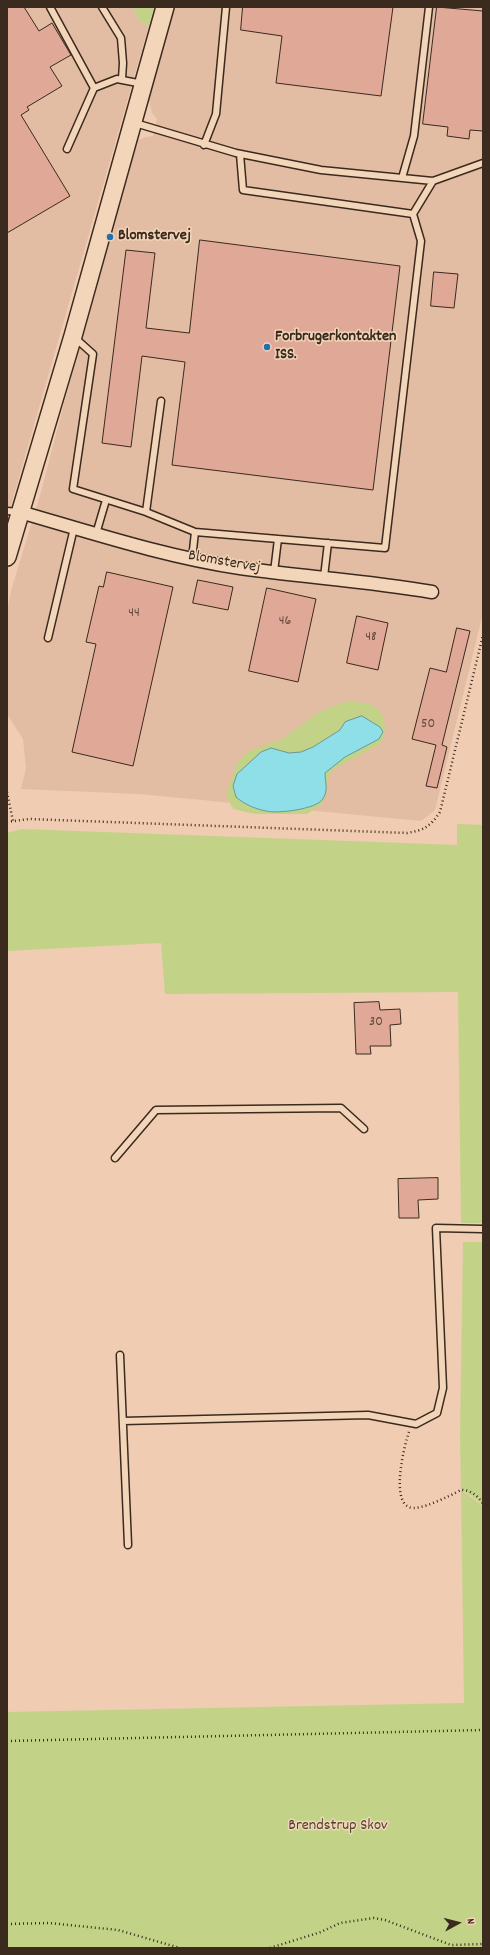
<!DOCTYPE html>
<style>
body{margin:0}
#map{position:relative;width:490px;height:1955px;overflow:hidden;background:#efccb2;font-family:Dekko,sans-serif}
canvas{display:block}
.frame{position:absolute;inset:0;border:8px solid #3b2a1e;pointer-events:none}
.north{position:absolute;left:438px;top:1903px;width:40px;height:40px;-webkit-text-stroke:3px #f3d5b9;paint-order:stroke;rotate:83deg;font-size:11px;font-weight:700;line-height:16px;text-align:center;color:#3b2a1e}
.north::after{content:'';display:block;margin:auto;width:14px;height:18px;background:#3b2a1e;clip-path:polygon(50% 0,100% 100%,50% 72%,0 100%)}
</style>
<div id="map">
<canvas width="490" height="1955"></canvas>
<div class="frame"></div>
<div class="north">N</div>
</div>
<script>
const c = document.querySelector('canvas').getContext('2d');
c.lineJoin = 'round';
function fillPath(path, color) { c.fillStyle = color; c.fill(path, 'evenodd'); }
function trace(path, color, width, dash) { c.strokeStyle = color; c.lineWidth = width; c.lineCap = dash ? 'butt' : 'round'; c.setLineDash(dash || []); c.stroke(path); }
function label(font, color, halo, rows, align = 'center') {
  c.font = font + ' Dekko,sans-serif'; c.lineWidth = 3; c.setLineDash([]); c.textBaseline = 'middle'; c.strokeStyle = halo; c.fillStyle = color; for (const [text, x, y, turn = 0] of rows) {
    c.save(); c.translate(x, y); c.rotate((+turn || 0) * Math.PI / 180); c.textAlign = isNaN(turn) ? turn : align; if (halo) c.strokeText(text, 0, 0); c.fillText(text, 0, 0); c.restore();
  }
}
fillPath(new Path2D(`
 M7 7H132L141 23 149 25 7 519Z
 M175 7H483V613L435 810 421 821 139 794 21 789 26 768 23 739 7 714V612L11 591 41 492 82 335 135 148 138 145 137 141 146 137 153 136 157 119 152 113 149 100Z`), '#e3bca4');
fillPath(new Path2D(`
 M132 7H154L149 25 141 23Z
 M347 701C354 702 362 702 369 704 386 709 389 731 380 744L332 770 328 779 327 793 321 805 307 814H255L233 809 226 794 238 761 249 751 282 739 319 712Z
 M457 824 483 825V1223H461L458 992 165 994 161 943 7 951V833L22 829 457 845Z
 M463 1242H483V1504L461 1489 460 1436Z
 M461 1490 483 1506V1948H7V1712L464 1703Z`), '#c2d388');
const water = new Path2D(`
 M362 716 380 727 383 732 379 739 345 757 325 773C325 782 329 791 322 800 315 809 278 814 266 811 255 809 244 804 236 797L233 786 237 774 261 752 271 748 289 753 301 752 313 747 340 730 345 722Z`);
fillPath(water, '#8edfe7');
trace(water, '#6d9797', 1);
const building = new Path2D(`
 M7 7H24L39 31 52 23 71 55 50 67 62 86 27 107 29 110 21 115 70 196 7 233Z
 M243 7H393L381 96 276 83 282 36 241 30Z
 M437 7 483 11V131L470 130 469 139 447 136 448 127 423 124Z
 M200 240 400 266 373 490 172 465 185 362 142 356 131 447 102 443 126 250 155 253 146 328 189 333Z
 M434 272 458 274 454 308 431 306Z
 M107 572 173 587 133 766 72 752 96 644 86 642 99 586 103 587Z
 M198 580 233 587 228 610 193 603Z
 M267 588 316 599 298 682 249 671Z
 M357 616 388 623 378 670 347 663Z
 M457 628 470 631 442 745 447 747 437 788 426 786 436 745 412 739 430 668 446 672Z
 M379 1002 380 1010 400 1009 401 1024 390 1025 391 1046H370L371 1054H356L354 1003Z
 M438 1178V1199L418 1200 419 1218H399L398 1179Z`);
fillPath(building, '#e0a997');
trace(building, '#3b2a1e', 1);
const lane = new Path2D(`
 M50 7 94 88
 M102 7 121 38 123 63 122 79
 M135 123 236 153 321 170 433 181 483 163
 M204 145 216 114 226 7
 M67 149 94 88 117 79 143 84
 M240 154 243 190 413 214 433 181
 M402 178 414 136 429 7
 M74 337 93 354 73 489 146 512 195 532 385 548 421 241 413 214
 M7 511 19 512
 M146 512 161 401
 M96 534 106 500
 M192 559 195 532
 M274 572 278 539
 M324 577 328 543
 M48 638 74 528
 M115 1158 156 1110 341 1108 364 1129
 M120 1355 128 1545
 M123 1421 368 1415 416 1424 437 1413 443 1388 436 1228 483 1229`);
const street = new Path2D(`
 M20 512C93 533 166 557 240 568 304 577 369 581 432 592`);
const secondary = new Path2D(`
 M7 557 73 336 165 7`);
trace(lane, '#3b2a1e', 9);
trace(street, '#3b2a1e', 15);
trace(secondary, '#3b2a1e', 20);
trace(new Path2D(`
 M7 792 13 821
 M7 822 29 819 407 833C424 830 430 827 440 812L483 635
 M409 1432C404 1446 391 1500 409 1507 419 1512 451 1495 461 1490 471 1490 478 1496 483 1504
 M7 1741 483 1730
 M7 1924 49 1923 118 1930 180 1948
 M270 1948 321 1932 340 1923 374 1918 385 1920 451 1945 483 1944`), '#3b2a1e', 2.5, [1, 3]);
trace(lane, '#f3d5b9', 6);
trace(street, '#f3d5b9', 12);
trace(secondary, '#f3d5b9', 17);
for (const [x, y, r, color] of [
 [110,237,4,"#1f6fb2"],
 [267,347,4,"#1f6fb2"]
]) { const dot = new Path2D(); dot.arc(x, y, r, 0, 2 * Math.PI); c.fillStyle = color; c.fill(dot); trace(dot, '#f3d5b9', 1.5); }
label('14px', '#644a3c', null, [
 ["44",134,614],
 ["46",285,622],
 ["48",371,638],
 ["50",428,725],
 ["30",376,1023]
]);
label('bold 16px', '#3b2a1e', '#f3d5b9', [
 ["Blomstervej",118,237],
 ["Forbrugerkontakten",275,338],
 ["ISS.",275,356]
], 'left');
label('16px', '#3b2a1e', '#f3d5b9', [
 ["Blomstervej",224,563,10]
]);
label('16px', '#4f432e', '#f3d5b9', [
 ["Brendstrup Skov",338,1827]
]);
</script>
